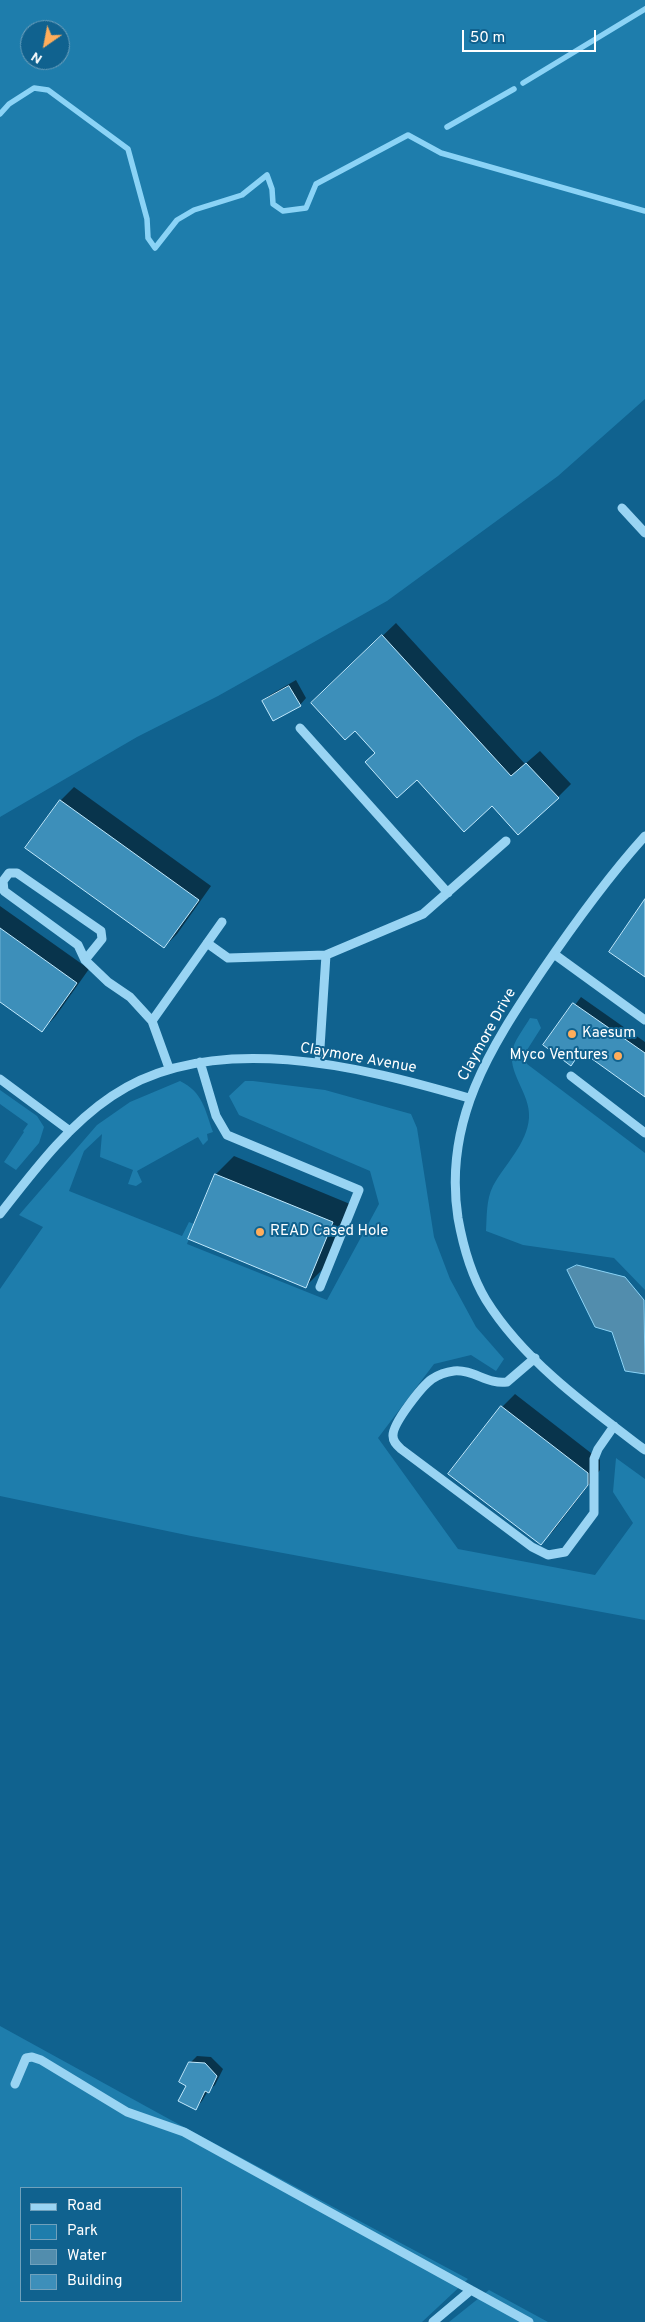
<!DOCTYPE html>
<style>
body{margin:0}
#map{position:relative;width:645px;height:2322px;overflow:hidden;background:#10628f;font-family:Overpass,sans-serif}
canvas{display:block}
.legend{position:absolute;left:20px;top:2187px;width:162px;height:115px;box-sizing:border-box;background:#10628f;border:1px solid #70a1bc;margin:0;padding:6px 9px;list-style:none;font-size:15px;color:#fff}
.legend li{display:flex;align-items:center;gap:10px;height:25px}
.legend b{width:25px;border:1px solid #70a1bc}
.north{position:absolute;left:20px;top:20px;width:50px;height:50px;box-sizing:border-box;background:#10628f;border:1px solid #70a1bc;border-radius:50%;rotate:213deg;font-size:14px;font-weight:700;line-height:20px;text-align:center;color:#fff}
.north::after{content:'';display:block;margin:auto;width:18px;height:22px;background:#ffad5b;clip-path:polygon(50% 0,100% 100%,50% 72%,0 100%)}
.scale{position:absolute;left:462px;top:30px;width:134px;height:22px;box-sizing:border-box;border:2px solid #fff;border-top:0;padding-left:6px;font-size:15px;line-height:18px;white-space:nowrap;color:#fff;-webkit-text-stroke:4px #10628f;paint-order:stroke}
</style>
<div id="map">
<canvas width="645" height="2322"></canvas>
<ul class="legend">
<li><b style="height:6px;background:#99d4f3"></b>Road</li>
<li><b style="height:14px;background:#1e7dac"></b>Park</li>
<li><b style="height:14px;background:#528dad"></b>Water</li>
<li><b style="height:14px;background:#3d8fba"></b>Building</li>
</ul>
<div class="north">N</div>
<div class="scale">50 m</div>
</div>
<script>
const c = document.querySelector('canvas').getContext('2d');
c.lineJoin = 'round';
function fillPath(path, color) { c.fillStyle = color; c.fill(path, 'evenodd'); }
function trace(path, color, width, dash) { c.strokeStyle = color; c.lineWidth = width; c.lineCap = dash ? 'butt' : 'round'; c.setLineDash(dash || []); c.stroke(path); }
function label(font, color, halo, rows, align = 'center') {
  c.font = font + ' Overpass,sans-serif'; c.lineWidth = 4; c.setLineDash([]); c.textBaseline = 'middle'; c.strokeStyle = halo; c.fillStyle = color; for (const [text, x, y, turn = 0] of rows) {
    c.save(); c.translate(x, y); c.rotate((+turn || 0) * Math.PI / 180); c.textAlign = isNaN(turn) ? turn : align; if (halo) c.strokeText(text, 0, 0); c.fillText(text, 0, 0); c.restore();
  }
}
fillPath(new Path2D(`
 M0 0H645V399L558 476 387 601 218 696 137 737 0 817ZM30 30H60V60H30Z
 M530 1018 537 1019 541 1028 527 1050V1064L645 1153V1290L614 1258 523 1245 486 1231C487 1216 486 1200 493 1186 505 1164 527 1144 529 1118 531 1093 506 1073 513 1048 516 1038 525 1027 530 1018Z
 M180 1081C203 1092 205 1110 213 1132L207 1134 208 1140 203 1145 198 1137 137 1171 142 1182 136 1186 128 1184 133 1170 100 1157 102 1134 84 1151 69 1191 182 1236 189 1222 194 1224 187 1244 327 1300 379 1204 370 1171 239 1115 229 1096 245 1081H253L325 1090 411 1114 417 1128 434 1237 450 1279 476 1327 504 1359 496 1371 471 1355 434 1364 378 1438 458 1549 595 1575 633 1523 613 1492 616 1458 645 1479V1620L191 1536 0 1496V1289L43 1227 19 1215 97 1125 130 1102Z
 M0 1090 37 1116 44 1127 39 1143 16 1170 4 1162 24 1132 23 1131 28 1124 0 1104Z
 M0 2026 169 2119 468 2279 422 2322H0ZM21 2188H181V2301H21Z
 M489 2290 548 2322H449Z`), '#1e7dac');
const water = new Path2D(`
 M577 1265 625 1277 644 1300 645 1374 625 1371 612 1332 595 1327 567 1270Z`);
fillPath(water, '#528dad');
trace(water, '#8bd3f6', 1);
fillPath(new Path2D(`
 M396 623 525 764 540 751 571 784 558 797 492 804 417 778 376 752 326 690Z
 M296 680 306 698 300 705 263 701 270 695Z
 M74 787 211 886 177 934 164 947 27 848 61 800Z
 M0 906 89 969 55 1017 42 1030 0 1000Z
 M581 997 645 1042V1095L583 1051 571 1064 545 1045Z
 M234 1156 350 1204 324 1268 306 1286 190 1238 216 1174Z
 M515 1394 600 1460V1470L554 1530 541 1543 502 1407Z
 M197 2056 211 2057 223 2069 215 2085 208 2091 202 2101 196 2108 187 2085 190 2063Z`), '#0007');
trace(new Path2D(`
 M523 83 645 9
 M0 114 9 104 34 88 48 90 128 149 147 219 148 238 155 248 177 220 194 210 242 195 267 175 272 189 273 204 283 211 306 208 316 184 408 135 441 153 645 211
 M447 127 514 89`), '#8bd3f6', 5.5);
const building = new Path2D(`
 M382 635 511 776 526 763 559 798 518 835 492 806 464 832 417 780 397 798 365 762 375 753 355 731 345 740 311 703Z
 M289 686 301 706 273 721 262 701Z
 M60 800 199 900 164 948 25 848Z
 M645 899V977L609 952Z
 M0 928 77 983 42 1032 0 1002Z
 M573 1003 645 1053V1097L581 1051 571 1066 543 1045Z
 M215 1174 333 1222 306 1288 188 1239Z
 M501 1406 588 1473V1485L541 1545 448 1474Z
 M189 2062 205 2063 217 2076 209 2093 205 2091 196 2110 178 2101 186 2086 179 2082Z`);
fillPath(building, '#3d8fba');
trace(building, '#c1e9fd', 1);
trace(new Path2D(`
 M622 508 645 533
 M300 728 448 893
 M645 836C607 878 574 924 542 971 490 1048 443 1121 458 1218 463 1246 471 1275 486 1300 524 1361 588 1407 645 1450
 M207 943 228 958 326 955 423 914 506 841
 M554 954 645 1020
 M85 960 102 939 101 931 17 873H9L3 881 4 891 78 945 85 960 108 982 130 997 152 1021 169 1068
 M152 1021 222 922
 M200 1062 216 1116 227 1135 359 1190 320 1287
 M319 1063 326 955
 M571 1076 645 1133
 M0 1079 70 1131
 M0 1214C33 1172 67 1126 112 1096 212 1028 362 1067 469 1098
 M535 1358 507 1382C488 1385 473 1369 454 1371 446 1372 438 1375 432 1379 422 1386 392 1424 393 1436 393 1442 397 1445 401 1449L532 1547 548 1555 565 1552 594 1513V1459L598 1449 614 1426
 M15 2084 26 2058 32 2057 41 2060 127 2112 184 2132 529 2322
 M433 2322 471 2290`), '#99d4f3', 9);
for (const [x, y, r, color] of [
 [572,1034,5,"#ffad5b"],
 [618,1056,5,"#ffad5b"],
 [260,1232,5,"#ffad5b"]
]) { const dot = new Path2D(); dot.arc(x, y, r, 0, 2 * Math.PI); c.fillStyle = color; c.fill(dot); trace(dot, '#10628f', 2); }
label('15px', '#fff', '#10628f', [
 ["Kaesum",582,1034],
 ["Myco Ventures",608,1056,"right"],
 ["READ Cased Hole",270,1232]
], 'left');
label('15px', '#fff', '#10628f', [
 ["Claymore Drive",488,1035,-61],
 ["Claymore Avenue",358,1059,10]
]);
</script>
